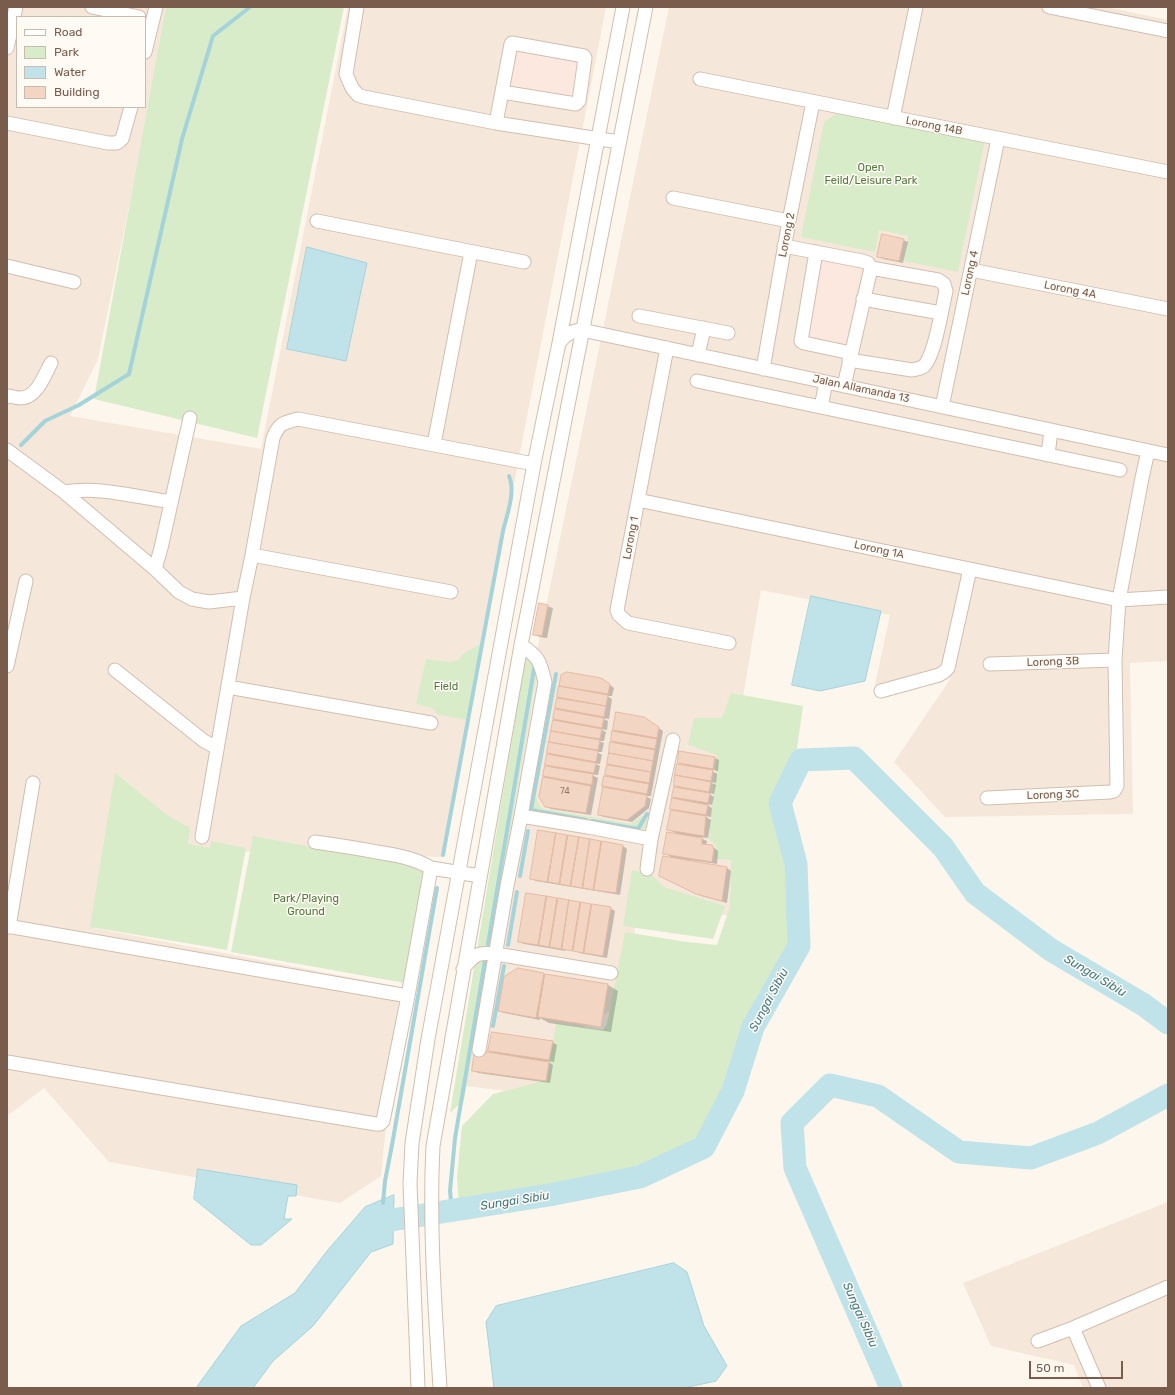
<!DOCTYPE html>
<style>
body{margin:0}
#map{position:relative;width:1175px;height:1395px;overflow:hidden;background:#fdf6ec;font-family:Rubik,sans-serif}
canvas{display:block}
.frame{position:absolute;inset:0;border:8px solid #7a5c4d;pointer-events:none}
.legend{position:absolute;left:16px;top:16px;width:130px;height:92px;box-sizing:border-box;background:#fffaf3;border:1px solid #cabbb1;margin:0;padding:5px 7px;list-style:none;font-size:12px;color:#7a5c4d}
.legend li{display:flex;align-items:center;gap:8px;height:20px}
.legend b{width:20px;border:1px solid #cabbb1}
.scale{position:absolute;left:1029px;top:1361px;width:94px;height:18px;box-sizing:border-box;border:2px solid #7a5c4d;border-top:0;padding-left:5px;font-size:12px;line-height:14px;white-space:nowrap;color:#7a5c4d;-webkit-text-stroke:3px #fffaf3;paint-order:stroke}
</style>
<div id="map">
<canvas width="1175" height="1395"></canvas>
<div class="frame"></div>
<ul class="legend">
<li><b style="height:5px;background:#fff"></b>Road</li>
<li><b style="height:11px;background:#d8ecc9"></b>Park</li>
<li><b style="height:11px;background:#bfe3e8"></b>Water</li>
<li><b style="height:11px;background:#f3d5c3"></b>Building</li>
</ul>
<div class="scale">50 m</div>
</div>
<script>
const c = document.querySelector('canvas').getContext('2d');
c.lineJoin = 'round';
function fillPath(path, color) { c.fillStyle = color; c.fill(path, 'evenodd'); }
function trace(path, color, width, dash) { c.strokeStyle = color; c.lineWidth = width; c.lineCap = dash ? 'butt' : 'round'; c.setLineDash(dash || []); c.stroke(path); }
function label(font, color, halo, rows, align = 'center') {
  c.font = font + ' Rubik,sans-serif'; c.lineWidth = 3; c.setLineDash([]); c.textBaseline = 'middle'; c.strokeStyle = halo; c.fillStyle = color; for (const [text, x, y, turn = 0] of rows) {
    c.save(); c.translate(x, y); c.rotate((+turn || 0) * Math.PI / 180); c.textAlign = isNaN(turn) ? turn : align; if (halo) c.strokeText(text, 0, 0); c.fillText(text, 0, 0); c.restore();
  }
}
fillPath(new Path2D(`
 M7 7H170L98 359 70 416 261 449 348 7H606L442 857 186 850 123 787 94 928 400 987 381 1176 340 1203 109 1162 44 1088 7 1116ZM17 17H145V107H17Z
 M669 7H1107L1168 20V661L1130 663 1133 814 945 817 894 762 951 678 874 689 890 615 761 590 723 816 756 920 639 902 624 1002 568 1037 556 1097 466 1086 539 641Z
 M1168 1202V1388H1083L1074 1365 991 1346 963 1283Z`), '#f5e8da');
fillPath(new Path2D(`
 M512 46 584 59 577 92 564 100 503 90Z
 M821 252 862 260 846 344 804 337Z`), '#fde8e0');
fillPath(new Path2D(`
 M166 7H344L257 438 94 399Z
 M840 111 985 140 958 272 904 261 908 236 879 230 875 252 801 237 824 122Z
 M480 644 466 720 437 714 432 708 416 704 426 659 449 662 459 660 463 654Z
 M526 654 539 660 464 1100 450 1113Z
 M731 693 803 706 796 755 775 804 790 862 795 943 749 1020 729 1086 698 1141 641 1169 459 1205 457 1177 462 1126 493 1094 547 1080 556 1023 603 1030 607 1024 625 932 687 942 717 945 730 906 731 860 715 859 716 846 709 839 717 755 688 745 694 718H722Z
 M115 773 167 815 190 828 188 844 210 848 211 841 246 848 227 950 90 927Z
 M533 797 537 799 538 804 543 809 631 824 643 816 647 817 645 829 640 831 537 812C530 808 531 804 533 797Z
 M253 836 426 868 405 983 231 952Z
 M632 870 651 874 664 887 725 906 713 939 623 926Z`), '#d8ecc9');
const water = new Path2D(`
 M307 247 367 263 346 361 287 349Z
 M811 596 881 611 865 681 820 691 792 685Z
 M198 1169 297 1185 296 1196H288L284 1219H292L261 1245H251L194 1199Z
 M394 1195 393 1244 371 1252 313 1326 273 1361 253 1388H196L241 1326 295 1293 327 1251 365 1207Z
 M674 1263 687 1272 704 1326 727 1366 716 1381 684 1388H494L486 1322 496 1306Z`);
fillPath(water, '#bfe3e8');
trace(water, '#a5d3da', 1);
fillPath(new Path2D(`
 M903 240 908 242 903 263 883 259 879 256Z
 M540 604 553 608 547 638 539 637 534 634Z
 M562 676 606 682 614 688 612 696H607L612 699 609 719 602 718 608 721 607 730 600 729 606 732 604 741H599L604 743 602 752H597L602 755 600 764 594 763 600 766 598 775 590 774 598 778 591 815 551 809 546 806 540 796 545 767 553 768 546 764 554 756 548 753Z
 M649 721 663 731 651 796H645L651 799 649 808 632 822 604 817 599 815 610 789 603 786 612 778 606 775 611 743 617 744 612 741 619 733 614 730Z
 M715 758 719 760 718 771 709 769 717 774 716 783 710 782 716 785 714 794 708 793 714 797 712 805 705 804 712 808 711 817 705 816 711 820 708 838 698 837 707 841 706 845 712 846 718 851 717 864 690 860V861L727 868 731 871 727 903 701 896 664 878 673 858 664 853 677 834 668 829 677 812 671 808 679 800 673 797 680 789 675 785 682 777 677 774 686 766 679 762Z
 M555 834 623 846 627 849 620 895 536 881 531 878Z
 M527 894 610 908 615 911 607 958 579 953 577 951 566 949 565 951 554 949 524 944 519 941Z
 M544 974 608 985 618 991 611 1032 549 1023 540 1018V1020L504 1013 499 1011Z
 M552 1042 557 1045 554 1062 547 1061 553 1065 550 1083 478 1073 474 1070 496 1054 489 1050Z`), '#0003');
trace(new Path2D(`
 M21 445 45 421 79 405 129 374 182 139 213 36 250 7
 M556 674 531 810 586 820
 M592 821 638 829 647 814
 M443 855 503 531C507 514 516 492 509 476
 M520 876 528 831
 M488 944 535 663
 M508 945 517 892
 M493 1026 504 966
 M383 1203 385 1181 392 1145 437 888
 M452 1211 450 1191 455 1138 485 961`), '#a5d3da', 4);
trace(new Path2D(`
 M368 1234 379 1222 549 1195 640 1177 704 1147 733 1091 753 1027 799 946 796 864 780 803 801 760 854 758 943 847 975 893 1051 950 1144 1005 1168 1023
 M891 1388 795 1168 792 1123 830 1085 878 1096 959 1152 1031 1158 1098 1133 1168 1095`), '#bfe3e8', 23);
const building = new Path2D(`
 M882 234 904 239 899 261 877 257Z
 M539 603 548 605 542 636 533 635Z
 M567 672 601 678 610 684 608 694 559 686 561 675Z
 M559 686 608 695 606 706 557 697Z
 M557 698 606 706 604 717 555 708Z
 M555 709 604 718 602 728 553 719Z
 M616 712 644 717 659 727 657 738 613 730Z
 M553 720 602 729 600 739 551 731Z
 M551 731 600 740 598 750 549 742Z
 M612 731 657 739 655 749 611 741Z
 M549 742 598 751 596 762 547 753Z
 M610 742 655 750 653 761 609 753Z
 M679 751 715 757 713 769 678 763Z
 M609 753 653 761 651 772 607 764Z
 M547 754 596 763 594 773 545 765Z
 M677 764 713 770 711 781 675 775Z
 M607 765 651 772 649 783 605 775Z
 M545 766 593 774 592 785 543 776Z
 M675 775 711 782 709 792 674 786Z
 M604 776 649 784 647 794 602 786Z
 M543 777 591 786 586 813 545 807 539 797Z
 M603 787 647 795 645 806 627 820 598 815Z
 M674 787 710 793 708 803 672 797Z
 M672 798 708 805 706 815 670 809Z
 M671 810 706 816 704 836 667 830Z
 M538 830 556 833 547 882 530 879Z
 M667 832 702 838V844L712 845 714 848 712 862 663 854Z
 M556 833 567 835 559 884 548 882Z
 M568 835 579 837 570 886 560 884Z
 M579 837 590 839 582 888 571 886Z
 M590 839 601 841 593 890 583 888Z
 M602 841 623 845 616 893 594 890Z
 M663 856 727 867 722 901 696 894 659 876Z
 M526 893 546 896 538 945 518 942Z
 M547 896 557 898 549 947 539 945Z
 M558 898 569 900 561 949 550 947Z
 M569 900 580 902 572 951 562 949Z
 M581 902 591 904 583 953 573 951Z
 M592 904 611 907 603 956 584 953Z
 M518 968 544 973 536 1018 498 1011 504 977Z
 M545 974 608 984 601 1027 538 1017Z
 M492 1032 553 1041 549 1060 488 1051Z
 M475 1050 549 1062 546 1081 472 1071Z`);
fillPath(building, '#f3d5c3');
trace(building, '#e6bba3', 1);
const minor = new Path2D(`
 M92 7 139 17
 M357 7 346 74 352 88 358 95 364 97 496 123 619 142
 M1049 7 1168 31
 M7 48 16 7
 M145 52 156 7
 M700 79 1168 172
 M893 118 916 7
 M7 123 108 143H117L122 139 131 107
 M496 123 511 44 512 43 584 56 585 58 579 101 576 104 502 92
 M673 198 789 221
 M317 221 524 262
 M784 246 862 261 868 263 871 268 844 386
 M816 252 801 341 804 343 851 353
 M7 266 74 282
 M971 270 1168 309
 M863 299 941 313
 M639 316 728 333
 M559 343C566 334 571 331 582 330L1168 455
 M667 348 617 610 619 615 628 623 729 643
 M698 355 704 328
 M849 360 912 370C916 369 920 369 924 366 935 355 942 308 946 291L944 284 938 280 871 268
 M763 369 789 221 813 102
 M697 381 1120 470
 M7 396C11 396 16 398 20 398 37 398 44 376 51 363
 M821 407 826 382
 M942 407 998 139
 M434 444 471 252
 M7 450 64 492 155 569 179 592 192 599 209 602 243 598
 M1048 455 1051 430
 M64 492C99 486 136 497 171 502
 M638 500 1119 600 1168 597
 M252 555 451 592
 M155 569 161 548 190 418
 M990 664 1115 660
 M7 666 26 581
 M115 670 204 741 217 748
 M228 687 431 723
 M881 691 939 675 944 672 948 668 970 569
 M987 798 1110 792 1114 791 1117 786 1115 660 1119 600 1142 478 1148 451
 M521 816 588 827 651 839
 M202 837 243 598 252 555 273 438C279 423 283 423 298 419L534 464
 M431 868 480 876
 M647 869 651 839 673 740
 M7 926 408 996
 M9 927 33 783
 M463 969C474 954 478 952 496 954L611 973
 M479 1050 507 886 521 816 545 682C540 661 539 657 521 645
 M7 1062 376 1124H380L383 1121 408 996 431 868C414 858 396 855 377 852 356 848 336 845 315 842
 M1038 1341 1073 1328
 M418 1388 410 1183 412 1143 428 1039 534 464 559 343 623 7
 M440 1388C435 1307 429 1227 433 1146L521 645 646 7
 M1099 1388 1073 1328 1168 1287`);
trace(minor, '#d1beb0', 15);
trace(minor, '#fff', 13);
label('9px', '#987a6a', null, [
 ["74",565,791]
]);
label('11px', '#7a5c4d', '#fffaf3', [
 ["Lorong 14B",934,126,11],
 ["Lorong 2",787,235,-79],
 ["Lorong 4",970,273,-78],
 ["Lorong 4A",1070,290,11],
 ["Jalan Allamanda 13",861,389,12],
 ["Lorong 1",631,538,-79],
 ["Lorong 1A",879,550,12],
 ["Lorong 3B",1053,662,-2],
 ["Lorong 3C",1053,795,-2]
]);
label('11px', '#537a41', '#fffaf3', [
 ["Open",871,168],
 ["Feild/Leisure Park",871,181],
 ["Field",446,687],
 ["Park/Playing",306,899],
 ["Ground",306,912]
]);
label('italic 12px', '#437c86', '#fffaf3', [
 ["Sungai Sibiu",1095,976,31],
 ["Sungai Sibiu",769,1000,-62],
 ["Sungai Sibiu",515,1201,-9],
 ["Sungai Sibiu",860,1315,66]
]);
</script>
